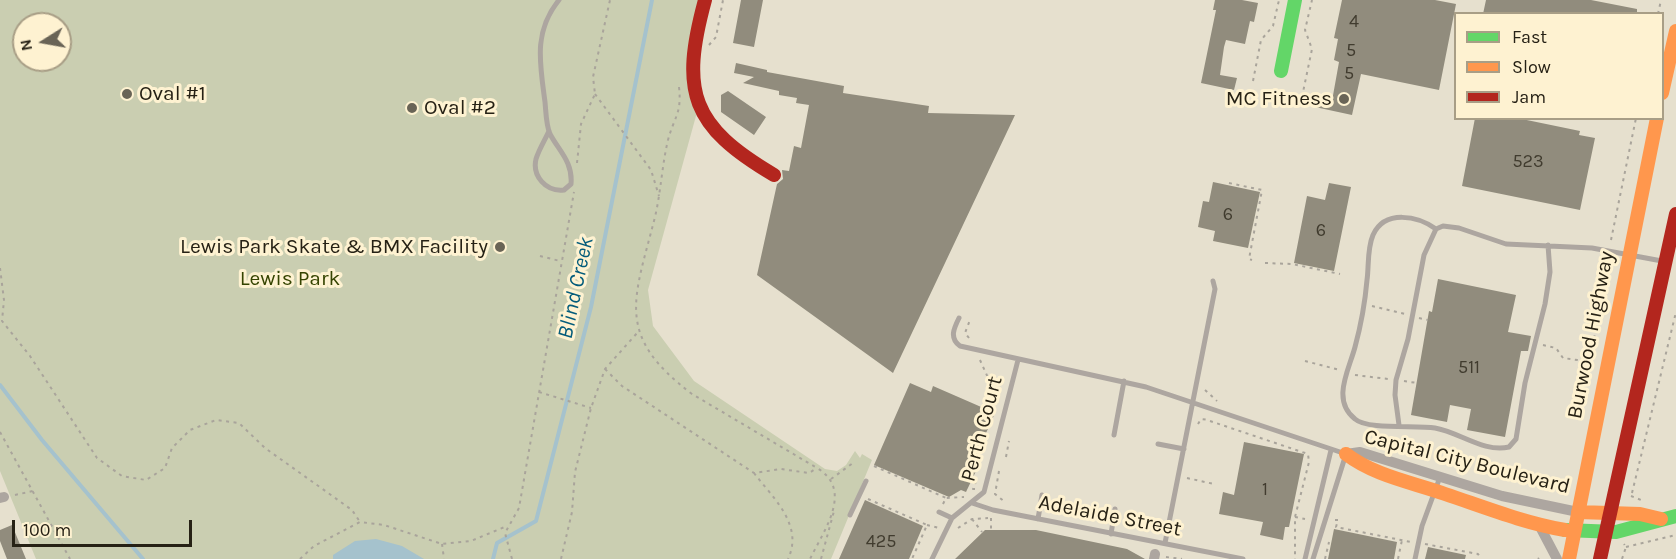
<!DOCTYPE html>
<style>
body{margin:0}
#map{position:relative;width:1676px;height:559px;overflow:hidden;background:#e6e0ce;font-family:Karla,sans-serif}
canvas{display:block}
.legend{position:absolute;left:1454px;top:12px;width:210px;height:108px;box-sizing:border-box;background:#fef2d1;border:2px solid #a89e86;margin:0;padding:8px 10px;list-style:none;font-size:18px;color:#262115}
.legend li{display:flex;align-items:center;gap:12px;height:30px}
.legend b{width:30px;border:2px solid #a89e86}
.north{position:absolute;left:12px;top:12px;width:60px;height:60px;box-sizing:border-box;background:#fef2d1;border:2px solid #a89e86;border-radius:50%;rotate:259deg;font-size:16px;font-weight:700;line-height:24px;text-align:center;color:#262115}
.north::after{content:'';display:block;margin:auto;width:21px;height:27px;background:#696456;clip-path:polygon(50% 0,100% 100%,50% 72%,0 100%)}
.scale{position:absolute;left:12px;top:520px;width:180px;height:27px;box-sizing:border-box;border:3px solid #262115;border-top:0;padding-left:8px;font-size:18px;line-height:21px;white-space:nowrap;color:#262115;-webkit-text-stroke:4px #fef2d1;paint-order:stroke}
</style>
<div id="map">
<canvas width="1676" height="559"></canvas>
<ul class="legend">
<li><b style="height:8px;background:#63d668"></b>Fast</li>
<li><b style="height:8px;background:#ff974d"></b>Slow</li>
<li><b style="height:8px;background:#b3261e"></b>Jam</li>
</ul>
<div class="north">N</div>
<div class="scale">100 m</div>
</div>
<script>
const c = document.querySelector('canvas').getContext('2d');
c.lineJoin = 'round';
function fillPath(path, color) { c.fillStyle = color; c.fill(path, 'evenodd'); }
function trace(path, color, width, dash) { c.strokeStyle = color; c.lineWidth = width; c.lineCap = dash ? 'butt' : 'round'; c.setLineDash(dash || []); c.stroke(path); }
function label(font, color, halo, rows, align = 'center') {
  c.font = font + ' Karla,sans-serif'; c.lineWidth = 6; c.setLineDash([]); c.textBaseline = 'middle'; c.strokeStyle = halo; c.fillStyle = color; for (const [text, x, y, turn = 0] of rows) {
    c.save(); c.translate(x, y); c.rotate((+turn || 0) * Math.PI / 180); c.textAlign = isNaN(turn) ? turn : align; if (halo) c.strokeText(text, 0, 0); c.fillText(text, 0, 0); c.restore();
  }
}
fillPath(new Path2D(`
 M0 0H705L699 20V105L648 290 653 326 694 381 825 469 837 471 846 465 855 451 860 458 862 454 872 460 831 559H36L0 471ZM24 24H60V60H24Z`), '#caceb1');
fillPath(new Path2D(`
 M376 539 402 546 424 559H333V555L355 541Z`), '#a5c2cd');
trace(new Path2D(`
 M0 385 42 440 143 559
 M493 559 497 543 536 521 591 307 652 0`), '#a5c2cd', 4);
fillPath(new Path2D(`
 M741 0H763L754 47 733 43Z
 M1215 0H1242L1258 3 1254 22 1250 21 1245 44 1226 40 1224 47 1220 75 1237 78 1234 90 1201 83 1216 10H1213Z
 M1342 0H1435L1456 4 1439 90 1361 74 1352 115 1315 107 1317 98 1332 101 1339 62 1334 60 1338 39 1334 38Z
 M1486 0H1591L1637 9V14H1483Z
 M736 63 767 70V72L844 86 843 93 929 106 928 113 1015 115 893 373 757 275 777 184 783 179 782 170 789 171 794 146 801 148 809 105 796 103 797 98 779 95V91L743 83 754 77 734 73Z
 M728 91 766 117 754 135 721 112V95Z
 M1475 118H1517L1580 131 1579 135 1595 138 1580 210 1462 186Z
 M1213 182 1260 192 1248 248 1213 241 1215 231 1198 227 1203 201 1209 202Z
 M1329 183 1351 187 1334 271 1294 263 1307 196 1325 200Z
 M1438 279 1516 295 1508 332 1531 336 1528 351H1521L1505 437 1467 430 1471 409 1450 405 1447 422 1411 415 1429 311 1432 312Z
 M910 383 931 392 933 386 995 413 970 469 976 471 966 492 961 490 949 497 874 465Z
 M1244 442 1304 454 1289 527H1285L1283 540 1260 535 1263 522 1219 514 1223 492 1234 495Z
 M865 500 923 526 909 559H839Z
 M12 525 26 559H7L0 541V530Z
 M1334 529 1397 542 1394 559H1328Z
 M985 530H1036L1127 549 1145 559H955Z
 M1428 547 1466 555 1465 559H1425Z`), '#918c7d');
trace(new Path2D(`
 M1658 14 1661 0
 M709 45 716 37 723 0
 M1253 81 1261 40 1273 26 1279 0
 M679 87C682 114 674 117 668 140 662 165 661 191 655 217 634 300 614 335 692 394L817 468C854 490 824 530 810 559
 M595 94 651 170 659 196
 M1302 97 1312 49 1305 30 1312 0
 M577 163 581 124 595 94 593 77 610 0
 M1229 183 1262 190 1249 259 1252 260
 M1611 240 1636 118
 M540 256 560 261
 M1265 263 1292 264 1340 274
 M0 268 4 300 2 321 30 356 97 458 122 476 146 480 165 468 172 448 190 430 216 420 239 423 265 448 352 510 360 522
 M1372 306 1405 314
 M1419 318 1428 320
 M969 338 965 333 970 320
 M1543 345 1556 348 1563 358 1591 362
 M980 360 994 391 997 404
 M1305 361 1340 370
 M1590 368 1604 268
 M605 369 622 386 754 473 781 469 809 473 817 468
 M1355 375 1388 379
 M1404 381 1417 383
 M1205 390 1217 401
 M539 392 591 408
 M1210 421 1308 454 1309 462 1295 517V559
 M1198 424 1201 419 1210 420
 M0 432 70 559
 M1006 457 1009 441
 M874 466 946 498
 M999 471 995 494 1005 502
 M754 473C773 498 804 525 788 559
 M1187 478 1214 484
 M831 479 853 463
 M975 489H973L977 479
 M1632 493 1676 312
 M15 495 33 491
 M1631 496 1641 500
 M868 499 927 525 912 559
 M943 504 946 498 964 497
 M1295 517 1305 519
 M991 518V530
 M972 519 982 532
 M1335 520H1338L1336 527 1411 542
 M927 525 939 528
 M958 528 972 519 988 518
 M442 544 444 559
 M1425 544 1478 554 1481 559
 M1626 547 1676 535
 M1166 557 1182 559
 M300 559 314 546 360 522 384 525 442 544 471 541 507 526
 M512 559 505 533 519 508 574 192
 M561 559 572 512 575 472 591 408 605 369 638 332
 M821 559 834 511
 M1325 559 1329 542
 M1398 559 1402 540
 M1538 559 1539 558
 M1622 559 1626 547 1624 544`), '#a9a49b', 2, [3, 4.5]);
trace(new Path2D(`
 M549 131C545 140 539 149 536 159 532 176 546 192 564 190L571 184C573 162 559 151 550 134 546 125 546 112 545 102 540 64 533 32 559 0
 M1436 229C1418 216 1385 209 1373 235 1367 249 1369 266 1367 280 1365 303 1361 325 1355 347 1349 370 1331 400 1355 419 1367 430 1415 425 1435 428 1459 432 1484 453 1509 447L1516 439 1525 383 1545 304 1550 272 1548 245
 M959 318C954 328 949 338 960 346L1146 387 1346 454 1313 559
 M1399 425 1395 395 1396 380 1408 339 1424 255 1436 229 1443 226 1459 228 1506 244 1592 248 1662 261
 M1114 435 1124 381
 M1158 444 1184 449
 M972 503 993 510 1243 559
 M939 512 952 518
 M850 515 866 481
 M1038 519 1042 495
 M1111 534 1115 509
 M1165 543 1215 289 1213 281
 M932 559 952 518 984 492 1018 360
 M1305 559 1331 450
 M1415 559 1422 526 1440 477`), '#ada6a0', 5);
trace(new Path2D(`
 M1346 454 1360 452 1502 496 1578 512
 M0 498 4 497
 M1538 523 1557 559
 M1154 559 1155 554`), '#ada6a0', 10);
trace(new Path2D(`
 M1281 71 1295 0
 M1565 530 1616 532 1676 516`), '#63d668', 14);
trace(new Path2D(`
 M1662 93 1676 31
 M1346 454C1375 476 1411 482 1445 494 1484 507 1524 523 1565 530
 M1578 512 1640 514 1661 519
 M1569 559 1657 118`), '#ff974d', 14);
trace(new Path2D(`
 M705 0C680 92 691 126 774 175
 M1600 559 1676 214`), '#b3261e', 14);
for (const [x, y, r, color] of [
 [127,94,6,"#696456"],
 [1344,99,6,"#696456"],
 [412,108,6,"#696456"],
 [500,247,6,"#696456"]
]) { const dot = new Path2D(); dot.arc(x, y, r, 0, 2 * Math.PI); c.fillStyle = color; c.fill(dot); trace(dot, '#fef2d1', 2); }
label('18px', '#413c2f', null, [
 ["4",1354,22],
 ["5",1351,51],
 ["5",1349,74],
 ["523",1528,162],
 ["6",1228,215],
 ["6",1321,231],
 ["511",1469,368],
 ["1",1265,490],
 ["425",881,542]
]);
label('21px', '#262115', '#fef2d1', [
 ["Oval #1",139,94],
 ["MC Fitness",1332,99,"right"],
 ["Oval #2",424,108],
 ["Lewis Park Skate & BMX Facility",488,247,"right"]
], 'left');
label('21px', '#354401', '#fef2d1', [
 ["Lewis Park",290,279]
]);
label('21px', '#262115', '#fef2d1', [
 ["Burwood Highway",1591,335,-79],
 ["Perth Court",982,429,-75],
 ["Capital City Boulevard",1467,462,14],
 ["Adelaide Street",1110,516,11]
]);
label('italic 22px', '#045c7b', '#fef2d1', [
 ["Blind Creek",576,288,-78]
]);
</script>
